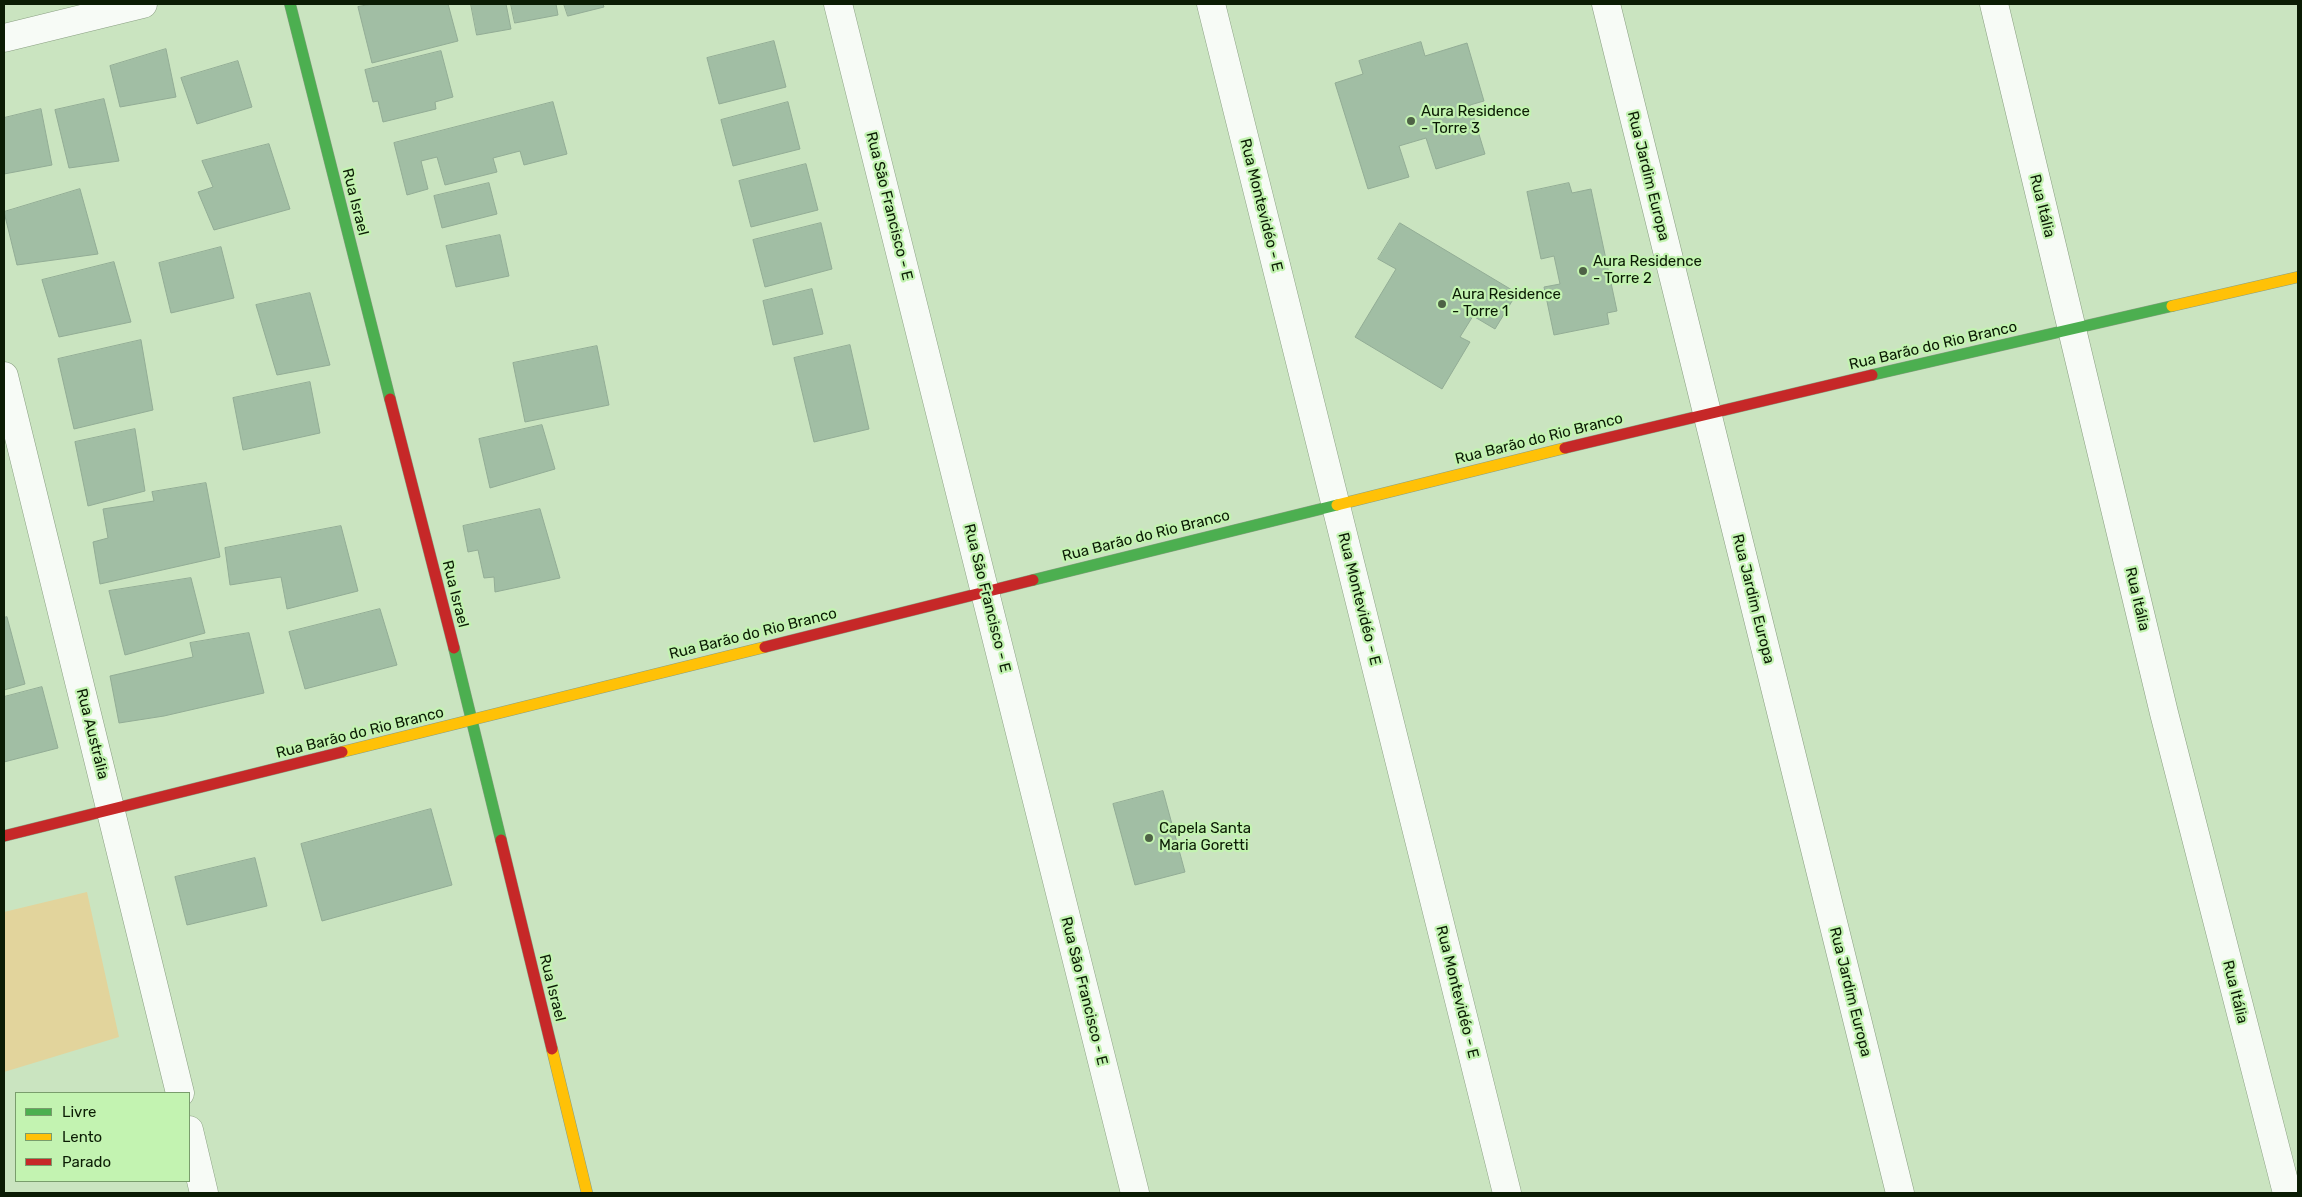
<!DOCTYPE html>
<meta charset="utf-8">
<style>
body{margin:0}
#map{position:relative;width:2302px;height:1197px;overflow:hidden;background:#cae4c0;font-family:Rubik,sans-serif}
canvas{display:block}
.frame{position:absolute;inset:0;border:5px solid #0b1c04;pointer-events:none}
.legend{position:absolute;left:15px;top:1092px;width:175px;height:90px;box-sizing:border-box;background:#c3f3b1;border:1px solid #799d6c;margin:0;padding:6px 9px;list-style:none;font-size:15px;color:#0b1c04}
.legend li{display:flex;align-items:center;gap:10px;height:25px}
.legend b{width:25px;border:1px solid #799d6c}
</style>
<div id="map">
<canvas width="2302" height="1197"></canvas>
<div class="frame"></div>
<ul class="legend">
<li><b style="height:6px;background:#4caf50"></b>Livre</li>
<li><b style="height:6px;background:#ffc107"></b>Lento</li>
<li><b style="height:6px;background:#c62828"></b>Parado</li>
</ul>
</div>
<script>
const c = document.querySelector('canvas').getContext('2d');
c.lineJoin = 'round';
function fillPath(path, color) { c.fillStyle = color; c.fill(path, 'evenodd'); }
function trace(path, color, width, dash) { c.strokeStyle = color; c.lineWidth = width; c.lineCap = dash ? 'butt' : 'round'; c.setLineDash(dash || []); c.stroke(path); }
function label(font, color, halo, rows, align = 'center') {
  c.font = font + ' Rubik,sans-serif'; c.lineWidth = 4.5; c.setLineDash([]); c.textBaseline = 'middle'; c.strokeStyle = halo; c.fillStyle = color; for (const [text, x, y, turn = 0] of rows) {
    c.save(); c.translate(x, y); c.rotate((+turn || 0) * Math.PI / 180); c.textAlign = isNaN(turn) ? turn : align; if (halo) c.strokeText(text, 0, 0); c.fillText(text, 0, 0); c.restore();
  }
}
fillPath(new Path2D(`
 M87 892 119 1037 4 1072V912Z`), '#e2d49c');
const building = new Path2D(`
 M372 4H448L458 41 372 63 358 7Z
 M471 4H506L511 29 477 35Z
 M511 4H556L558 15 515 23Z
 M564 4H603L604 7 568 16Z
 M774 41 786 87 719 104 707 58Z
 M1421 42 1425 56 1467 43 1484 101 1470 105 1485 154 1436 169 1426 138 1399 146 1409 177 1368 189 1335 83 1363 74 1359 61Z
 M166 49 176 97 120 107 110 66Z
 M441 51 453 97 435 102 436 109 383 122 378 101 373 102 365 70Z
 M238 61 252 107 197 124 181 78Z
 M104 99 119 161 69 168 55 110Z
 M553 102 567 154 524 165 520 151 493 158 497 172 445 185 437 157 421 161 428 189 407 195 394 143Z
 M788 102 800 149 733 166 721 120Z
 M41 109 52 165 4 174V118Z
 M269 144 290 209 214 230 198 192 213 187 202 161Z
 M806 164 818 210 751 227 739 181Z
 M489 183 497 214 442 228 434 196Z
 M1569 183 1572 193 1591 189 1617 311 1607 313 1609 324 1554 335 1544 287 1560 284 1554 256 1541 259 1527 192Z
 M80 189 98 254 17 265 4 212Z
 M821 223 832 269 765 287 753 240Z
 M1400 223 1517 293 1495 329 1473 316 1460 337 1470 342 1442 389 1355 337 1396 269 1378 259Z
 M500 235 509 276 456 287 446 246Z
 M221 247 234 298 171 313 159 263Z
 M114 262 131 322 59 337 42 280Z
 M812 289 823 334 773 345 763 301Z
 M310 293 330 365 277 375 256 305Z
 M141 340 153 410 74 429 58 359Z
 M850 345 869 429 814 442 794 358Z
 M597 346 609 405 525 422 513 363Z
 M310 382 320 433 243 450 233 398Z
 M542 425 555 469 490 488 479 439Z
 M135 429 145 491 88 506 75 442Z
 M206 483 220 557 100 584 93 542 108 538 103 509 154 501 152 492Z
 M540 509 560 578 495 592 494 577 484 578 478 550 468 552 463 526Z
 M341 526 358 591 287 609 281 577 230 585 225 548Z
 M191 578 205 633 125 655 109 591Z
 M380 609 397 665 305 689 289 632Z
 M7 617 25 684 4 690V618Z
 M249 633 264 693 164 716 119 723 110 676 193 657 190 643Z
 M42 687 58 748 4 762V697Z
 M1163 791 1185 872 1135 885 1113 804Z
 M431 809 452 885 322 921 301 844Z
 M255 858 267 906 187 925 175 877Z`);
fillPath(building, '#a1bea4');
trace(building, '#92ac95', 1);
const street = new Path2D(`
 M838 4 1135 1193
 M1211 4 1507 1193
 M1606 4 1900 1193
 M1994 4 2164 713 2287 1193
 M4 38 143 4
 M4 376 180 1093
 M189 1130 204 1193`);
const fast = new Path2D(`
 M290 4 390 399
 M1872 375 2172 306
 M1033 580 1337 505
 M454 648 501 840`);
const slow = new Path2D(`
 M2172 306 2298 277
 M1337 505 1565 448
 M342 752 765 647
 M552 1049 587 1193`);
const jam = new Path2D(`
 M390 399 454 648
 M1565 448 1872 375
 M765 647 1033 580
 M4 836 342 752
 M501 840 552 1049`);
trace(street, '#8a9f82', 29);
trace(fast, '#8a9f82', 12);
trace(slow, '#8a9f82', 12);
trace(jam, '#8a9f82', 12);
trace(street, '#f7fbf6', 28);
trace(fast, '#4caf50', 11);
trace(slow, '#ffc107', 11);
trace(jam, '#c62828', 11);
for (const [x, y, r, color] of [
 [1411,121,5,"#4e6246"],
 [1583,271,5,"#4e6246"],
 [1442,304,5,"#4e6246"],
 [1149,838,5,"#4e6246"]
]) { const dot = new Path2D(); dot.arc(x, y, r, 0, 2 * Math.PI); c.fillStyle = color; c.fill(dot); trace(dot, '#c3f3b1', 2); }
label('15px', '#0b1c04', '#c3f3b1', [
 ["Aura Residence",1421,112],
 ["- Torre 3",1421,129],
 ["Aura Residence",1593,262],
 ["- Torre 2",1593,279],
 ["Aura Residence",1452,295],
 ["- Torre 1",1452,312],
 ["Capela Santa",1159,829],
 ["Maria Goretti",1159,846]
], 'left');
label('15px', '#0b1c04', '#c3f3b1', [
 ["Rua Jardim Europa",1648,176,76],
 ["Rua Israel",355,202,76],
 ["Rua Montevidéo - E",1261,205,76],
 ["Rua São Francisco - E",889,206,76],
 ["Rua Itália",2042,206,76],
 ["Rua Barão do Rio Branco",1933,346,-13],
 ["Rua Barão do Rio Branco",1539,439,-14],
 ["Rua Barão do Rio Branco",1146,536,-14],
 ["Rua Israel",455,594,76],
 ["Rua São Francisco - E",987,598,76],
 ["Rua Montevidéo - E",1359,599,76],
 ["Rua Jardim Europa",1753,599,76],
 ["Rua Itália",2137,599,77],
 ["Rua Barão do Rio Branco",753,634,-14],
 ["Rua Barão do Rio Branco",360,733,-14],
 ["Rua Austrália",92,734,76],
 ["Rua Israel",552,988,76],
 ["Rua São Francisco - E",1084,991,76],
 ["Rua Montevidéo - E",1457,992,76],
 ["Rua Jardim Europa",1850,992,76],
 ["Rua Itália",2235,992,76]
]);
</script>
